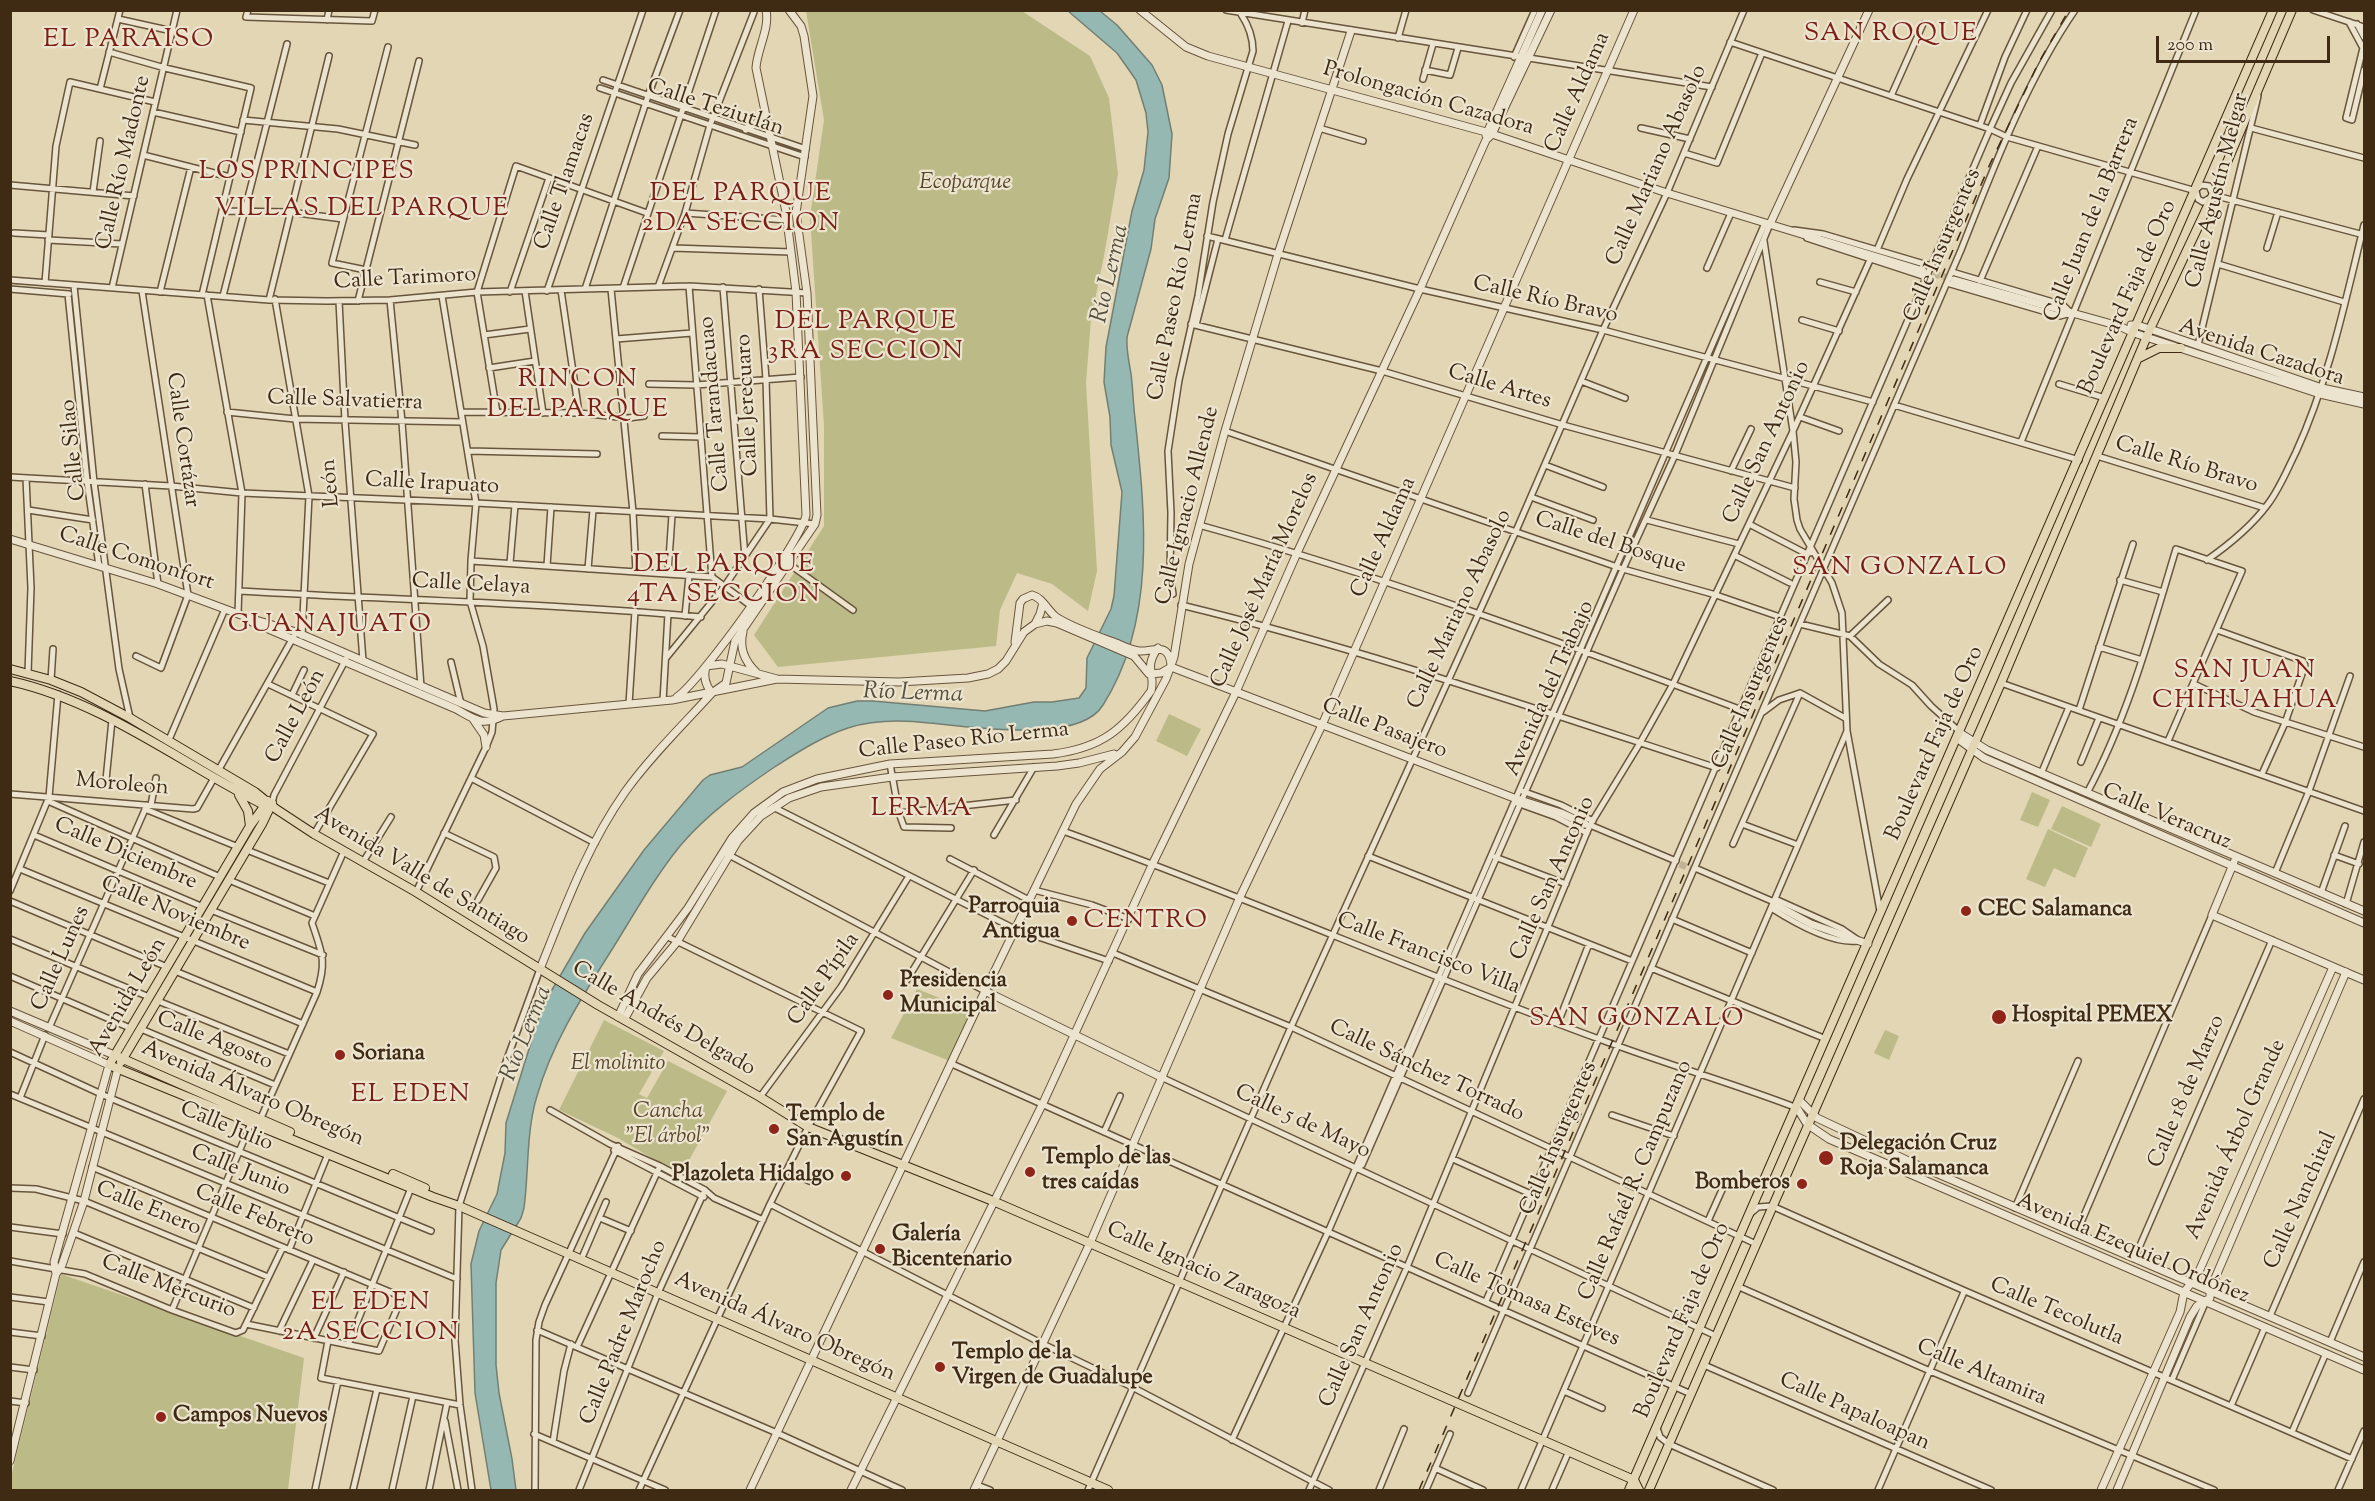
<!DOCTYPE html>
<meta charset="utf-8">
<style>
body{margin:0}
#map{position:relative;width:2375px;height:1501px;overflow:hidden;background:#e2d6b5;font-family:"Sorts Mill Goudy",serif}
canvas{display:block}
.frame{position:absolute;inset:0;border:12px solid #3f2a14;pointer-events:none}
.scale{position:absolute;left:2156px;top:36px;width:174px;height:27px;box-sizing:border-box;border:3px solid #3f2a14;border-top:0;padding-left:8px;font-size:18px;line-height:21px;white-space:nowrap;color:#3f2a14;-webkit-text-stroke:4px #ece4cf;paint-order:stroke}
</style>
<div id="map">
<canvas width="2375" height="1501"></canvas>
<div class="frame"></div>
<div class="scale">200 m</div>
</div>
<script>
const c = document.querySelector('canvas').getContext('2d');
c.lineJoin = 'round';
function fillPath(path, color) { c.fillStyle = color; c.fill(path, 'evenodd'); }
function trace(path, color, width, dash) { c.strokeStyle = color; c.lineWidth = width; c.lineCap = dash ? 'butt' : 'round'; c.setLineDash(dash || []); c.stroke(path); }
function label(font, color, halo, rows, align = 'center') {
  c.font = font + ' "Sorts Mill Goudy",serif'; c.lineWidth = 4.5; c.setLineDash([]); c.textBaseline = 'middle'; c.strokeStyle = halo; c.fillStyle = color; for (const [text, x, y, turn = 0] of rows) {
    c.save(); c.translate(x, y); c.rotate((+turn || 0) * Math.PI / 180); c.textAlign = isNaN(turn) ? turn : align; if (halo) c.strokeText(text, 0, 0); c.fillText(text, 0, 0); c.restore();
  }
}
fillPath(new Path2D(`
 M806 11H1022L1090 56 1109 98 1118 174 1104 256 1091 319 1086 383 1097 571 1088 611 1052 584 1017 573 1000 610 996 646 778 667 754 635 824 526V426L810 217 824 120Z
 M1169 714 1201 729 1187 756 1156 741Z
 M2032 792 2050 800 2038 827 2020 820Z
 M2062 806 2101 824 2091 847 2051 829Z
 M2048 829 2088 848 2075 878 2054 868 2045 887 2026 879Z
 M917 989 973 1011 950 1061 891 1038Z
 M604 1020 664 1051 639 1094 647 1098 668 1061 727 1091 681 1175 616 1137 559 1110Z
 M1885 1030 1899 1036 1889 1060 1874 1053Z
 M61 1274 304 1358 288 1490H11V1477Z`), '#bcbb88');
const water = new Path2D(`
 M1068 11H1100L1117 25 1152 65 1162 85 1172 134 1169 178 1155 219 1151 249 1127 337C1126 350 1129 361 1131 374 1133 389 1133 403 1135 418 1145 513 1157 620 1103 705 1079 745 970 726 929 723 903 720 873 720 848 728 823 736 798 752 776 766 742 789 707 814 680 846 654 878 633 916 611 951 582 997 552 1043 537 1096 526 1131 529 1171 524 1208L521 1218 501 1250 496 1283V1365L499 1393 512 1459 516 1490H491L475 1393 471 1264 479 1231 497 1194 505 1153 506 1123 538 1020 549 995 585 933 644 850 703 780 710 775 742 767 828 708 857 701H873L985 711 1034 702H1052L1079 698 1086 688 1087 658 1111 609 1114 596 1122 492 1111 445 1110 417 1104 382 1106 347 1132 211 1144 170 1148 132 1146 113 1136 80 1117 53Z`);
fillPath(water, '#95b8b3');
trace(water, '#737f73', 1.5);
trace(new Path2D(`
 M1923 271 1953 279
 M1670 860 1699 872`), '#c1b495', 7, [7, 3.5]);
const minor = new Path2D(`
 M248 10 246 17 372 21 375 10
 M1226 10 1712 87
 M2313 10 2364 27
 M118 19 172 31
 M327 20 329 10
 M2349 22 2363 48 2346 118 2352 120 2364 70
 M1302 23 1305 10
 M2357 24 2364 37
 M1398 38 1406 10
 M1730 42 1990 129 2007 137 2196 191
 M109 52 165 68 251 88 202 295
 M1514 57 1535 10
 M1425 70 1450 75 1458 48
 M1423 79 1433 44
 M603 80 806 149
 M600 88 805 157
 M100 89 120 10
 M1891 96 1923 24
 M153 112 241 132
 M243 120 338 129 415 145
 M1980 125 2005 57 2027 10
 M1319 128 1363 141
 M1641 128 1690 139
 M2251 128 2364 158
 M1684 153 1717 163 1762 53
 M143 155 230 177
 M10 185 134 196
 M2197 189 2201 185 2209 186 2213 195
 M2196 191 2198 199 2203 202 2210 198
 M93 192 100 141
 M2213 195 2364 235
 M222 211 290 212 343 219
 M685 213 787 220
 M1794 230 1823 234 1931 266
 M14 233 49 235
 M1207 236 1420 289 1603 330 1873 402
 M1807 238 1926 277
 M48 240 122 244
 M1225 240 1288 21
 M1764 241 1793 431 1796 462 1794 499 1797 520 1800 529 1832 583 1842 613 1847 731 1880 911
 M673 248 791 252
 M2267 248 2278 212
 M1877 250 1907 179 1988 10
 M2218 264 2344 302
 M1707 268 1731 213
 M366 270 332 263 388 47
 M1952 272 2063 305 2069 311
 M10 280 269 300 327 301 390 300 477 292 689 286 807 293
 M1980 281 2038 146
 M1820 282 1856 292
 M45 283 56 146 70 82 155 102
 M1947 283 2060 316 2071 313
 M74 286 94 482 119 669 130 718
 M689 286 712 577
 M658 287 685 213 710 125 754 12
 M723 287 745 557
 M112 288 177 10
 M623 288 716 10
 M10 289 69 294
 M585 289 648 96 680 10
 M611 289 633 512 636 572
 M561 290 579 413
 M525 291 543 413
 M547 291 643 10
 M160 292 191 167
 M510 292 549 178
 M68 294 87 481 99 566
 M207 295 242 493 238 614
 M223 296 287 44
 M275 299 309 496 302 636
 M269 300 329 56
 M390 300 402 422 421 687
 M339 301 345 421 363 661
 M358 301 419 61
 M1802 320 1839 331
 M1191 324 1382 371 1563 425 1795 488
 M1196 325 1218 239
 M484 335 530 329
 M616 339 692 333
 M2198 345 2258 96
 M489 368 535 361
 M1581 381 1625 398
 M649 384 696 385 801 377
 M2059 384 2105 398
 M1894 405 2079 460
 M227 412 295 419 462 422
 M461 412 579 413 628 418 644 416
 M497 413 477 292 516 166 647 213
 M1800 417 1839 431
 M1225 431 1623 569 1716 595 1780 617
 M662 436 701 437
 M2021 442 2196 10
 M468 451 597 454
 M2097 456 2265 508
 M1545 465 1603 487
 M1731 471 1751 429
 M10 477 171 486 242 493 476 503 770 519 815 524
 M26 478 31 588 28 673
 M145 484 158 584
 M1531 497 1593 520
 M28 510 93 520
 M1647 520 1739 544
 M1749 524 1805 553H1810
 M1199 525C1383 576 1563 643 1742 710
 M1734 555 1790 583
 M2207 560C2230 544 2251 527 2268 504 2280 488 2287 470 2296 452 2329 380 2345 302 2364 225
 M471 561 712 577
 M510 563 515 505
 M789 564 853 610
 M547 566 551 507
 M588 569 593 510
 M668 574 672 515
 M712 577 751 606
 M2120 580 2163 592
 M239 591C393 600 547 603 701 617
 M1173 594 1170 576 1171 513 1168 451 1179 380 1198 296 1213 202 1228 134 1253 51C1253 37 1249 26 1241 14
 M1181 605C1363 649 1539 710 1717 768
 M685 616 689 576
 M1800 624 1850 636 1879 664 1912 685 1931 706 1960 732
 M2217 630 2303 661 2305 665 2285 723 2262 774
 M1850 636 1888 600
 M2099 647 2142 660
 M136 656 161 668 188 595 142 291
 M666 658 724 587 770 519 766 379 759 289
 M451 662 461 704
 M51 680 53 649
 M2001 683 2364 811
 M268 684 373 734 314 834
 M2194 684 2254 712 2364 747
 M292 695 304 670
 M663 701 668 614
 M629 704 635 611
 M2079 710 2133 544
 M1763 712 1779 700 1800 693 1845 718
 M168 742 225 609
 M2081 762 2099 718
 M890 764 899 813 904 827 951 828
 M218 771 294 636
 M2041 774 2069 707
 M471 778 595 843
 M106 780 112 720
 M1522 791 1561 805 1593 821
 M2087 793C2128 717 2151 632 2176 549L2242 571 2168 741
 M10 794 193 809 197 808 214 778
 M48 801 220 877
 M272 803 274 795 346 659
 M1517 803 1556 817 1587 833
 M151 805 156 778
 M773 807 1015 929 1109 961
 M145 809 238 847
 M899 813 1016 800
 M1742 824 1798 845
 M1590 825 1676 861
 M1063 831C1244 896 1419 973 1599 1039 1665 1064 1732 1083 1797 1108
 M444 833 494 857 496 868 478 900
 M34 835 203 907
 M994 835 1034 767
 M1733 844 1800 693
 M247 850 329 883
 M727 854 985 991
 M2334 855 2359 864
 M1368 856 1632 961
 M1495 857 1566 884
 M950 859 1029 900
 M363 862 391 817
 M1695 868 1774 902
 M20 869 317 992
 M2275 873 2309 791 2350 676
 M229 880 315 916
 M1034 890 1092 905 1129 919
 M10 891 49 797 58 694
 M416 892 486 747 492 732 494 709 483 646 470 601 471 561 476 503 442 296
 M2321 893 2345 826
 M1775 899 1842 929 1858 940
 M10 901 167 967
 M2346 904 2364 842
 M1771 908C1793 922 1831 944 1857 941
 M211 910 323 955
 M1672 919 1752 953
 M10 939 149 997
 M1113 953 1291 1027 1756 1244
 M1651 968 1826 1039
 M175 971 303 1024
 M10 976 130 1028
 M905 983 974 870
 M158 1001 289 1054
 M1558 1023 1589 944
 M49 1028 147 805
 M141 1029 275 1085
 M10 1052 110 1098 431 1231
 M952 1064 1691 1394
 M1163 1078 1716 1336
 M10 1094 457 1279
 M760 1097 841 987 909 876
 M20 1098 45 1035
 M550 1110 610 1144 660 1166 705 1190 714 1198 763 1220
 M1612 1115 1674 1136
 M260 1120 317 992C327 961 322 953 312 923L344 851
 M1104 1132 1120 1096
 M614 1150 704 1197
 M1453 1159 1533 1195
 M92 1167 402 1297 379 1351 246 1324
 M1356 1168 1362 1165 1623 569 1675 455 1770 224
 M787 1170 809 1181
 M10 1188 36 1189 84 1201 268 1277
 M770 1204 1043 1344 1132 1387 1329 1490
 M2015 1208 2078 1061
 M1751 1213 1758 1207 1772 1206C1964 1292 2159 1374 2352 1459
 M600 1218 631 1231
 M1708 1221 1726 1181
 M10 1227 63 1234
 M2077 1232 2212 915
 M74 1233 254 1308
 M289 1250 328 1154
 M2135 1257 2272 940
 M581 1260 606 1202
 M10 1261 85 1274 172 1310 236 1333 243 1330 283 1247
 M1737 1286 1930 1371 2214 1490
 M10 1297 49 1302
 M1486 1301 1990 129 2011 83 2052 10
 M172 1310 252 1121
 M2270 1316 2364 1099
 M537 1330 777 1433 902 1490
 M279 1331 313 1260
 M10 1332 42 1336
 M314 1338 344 1272
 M328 1341 321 1378 460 1405
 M2330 1342 2364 1262
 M348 1345 411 1188
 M577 1347 660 1166
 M1704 1365 1991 1490
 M10 1367 34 1370
 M2172 1380 2206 1301
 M1564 1391 1602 1408
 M1468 1393 1961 250C1993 169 2025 83 2075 10
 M10 1401 26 1403
 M2231 1406 2265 1327
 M445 1421 458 1490
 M1657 1428 1660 1437 1669 1444 1773 1490
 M2292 1432 2326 1353
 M534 1434 665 1490
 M1232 1440 1328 1232 1765 223
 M553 1442 564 1371 571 1344
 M1435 1468 1483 1490
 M977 1485 990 1490
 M315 1490 338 1381
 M353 1490 377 1389
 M392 1490 413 1396
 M429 1490 447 1403
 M472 1490 460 1405 455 1340 459 1206 503 1070 540 969
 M535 1490 536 1340 539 1322 545 1305 618 1146
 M579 1490 658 1293 705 1190
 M639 1490 770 1204 808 1127 861 1031 668 937
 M1088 1490 1291 1027 1516 531 1603 330 1667 193 1744 10
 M1309 1490 1407 1267 1590 825 1640 743 1673 684 1793 431 1870 260
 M1379 1490 1404 1429
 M1426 1490 1450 1434
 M1521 1490 1847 731
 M1552 1490 1569 1451
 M1878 1490 1964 1292
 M2338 1490 2364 1431`);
const tertiary = new Path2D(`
 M1140 10 1186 47 1208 56 1486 132 1667 193 1923 271
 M746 129 760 121 765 112
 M1486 135 1542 10
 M1770 224 1869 10
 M1954 280 2119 326 2134 333 2320 394 2364 404
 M2131 325H2137L2159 332 2322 388 2364 397
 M10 539 158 584 249 618 296 632 484 713 503 716 672 700 777 679
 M249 618 252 622 456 709C474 719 482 727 503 716
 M1035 624 1040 614 1043 603
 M743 632C739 648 745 662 757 673
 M1015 642 1020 603 1023 599 1032 595C1043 598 1047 610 1056 617 1073 628 1097 636 1116 643 1123 646 1131 650 1139 651 1153 652 1168 641 1171 664
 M1171 667 1514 798 1561 813 1585 824
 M712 693C705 685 703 677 706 666L722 664 777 679 899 682 968 678 988 674 998 669 1006 661 1024 632 1035 624 1047 621 1057 623 1134 656 1149 674 1161 673 1171 667
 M677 697C700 682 802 540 806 515L796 292 786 212 756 68C757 49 770 29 766 10
 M473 719 484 735 486 747
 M1960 733 1987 750 2364 911
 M1958 739 1984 758 2364 923
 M2234 862 2212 915 2364 980
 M1776 905 1811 924 1868 944
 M540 969C564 909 587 846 625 792 650 757 683 725 712 693L726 683 735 641 815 524 817 515 807 293 796 213 813 96 804 36 801 26 789 10
 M985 991 1163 1078
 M10 1011 114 1055
 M618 1017 638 974 688 908 732 838 754 813 783 792 817 779 890 764 1053 754C1101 748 1123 730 1151 691 1156 675 1143 668 1158 648
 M624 1020 647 978 677 942 738 841 761 816 789 798 821 787 892 777 1057 766 1079 763 1114 754
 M10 1021 109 1065 54 1262 56 1274
 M1800 1101 1817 1118 1915 1164 2364 1357
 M1797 1108 1807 1124 1829 1139 2364 1370
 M10 1461 56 1274 62 1265 84 1201 118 1068
 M750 1490 985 991 1076 804 1100 769 1122 752 1135 737 1166 679 1174 657 1189 564 1225 431 1278 254 1351 31
 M851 1490 1043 1103 1153 863 1236 692 1297 553 1420 289 1486 140 1492 134 1551 10
 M974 1490 1090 1243 1240 897 1322 725 1634 10
 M2101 1490 2180 1312 2184 1292 2197 1276 2333 967
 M2117 1490 2190 1317 2197 1306 2210 1298V1290L2346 972`);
const primary = new Path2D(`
 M2139 358 2159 348H2181
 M10 669 51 680 81 692 130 718 255 792 276 809 314 834 416 892 598 1005 760 1097 808 1127 993 1201 1634 1480 1639 1490
 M10 681C105 702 183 765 268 807
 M239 795 248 811 250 826
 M268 801 250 826 109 1065 433 1197 459 1206 1108 1490
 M114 1055 290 1132
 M121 1062 262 824 272 803
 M393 1174 425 1188
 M1629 1490 2273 10
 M1649 1490 2001 683 2150 329 2213 195 2292 10`);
trace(minor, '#68553c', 8);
trace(tertiary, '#68553c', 9);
trace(primary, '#3f2a14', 10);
trace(minor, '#ece4cf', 5);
trace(tertiary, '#ece4cf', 7);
trace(primary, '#e2d6b5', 8);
trace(new Path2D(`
 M1419 1490 1990 164 2039 62 2069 10`), '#3f2a14', 1.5, [10, 10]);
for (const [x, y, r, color] of [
 [1966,911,6,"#8f2418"],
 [1072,921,6,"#8f2418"],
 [888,995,6,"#8f2418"],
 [1999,1017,8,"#8f2418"],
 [340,1055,6,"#8f2418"],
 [774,1129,6,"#8f2418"],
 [1826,1158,8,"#8f2418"],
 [1030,1172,6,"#8f2418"],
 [846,1176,6,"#8f2418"],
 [1802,1184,6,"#8f2418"],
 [880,1249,6,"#8f2418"],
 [940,1367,6,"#8f2418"],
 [161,1417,6,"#8f2418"]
]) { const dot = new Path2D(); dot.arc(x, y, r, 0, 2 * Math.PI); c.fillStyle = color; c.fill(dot); trace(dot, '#ece4cf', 2); }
label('22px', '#3f2a14', '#ece4cf', [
 ["Calle Aldama",1579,93,-66],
 ["Prolongación Cazadora",1428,100,16],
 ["Calle Teziutlán",715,109,18],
 ["Calle Río Madonte",125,163,-77],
 ["Calle Mariano Abasolo",1658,166,-66],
 ["Calle Tlamacas",566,182,-71],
 ["Calle Agustín Melgar",2219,191,-76],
 ["Calle Juan de la Barrera",2093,220,-68],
 ["Calle Insurgentes",1944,246,-67],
 ["Calle Tarimoro",405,280,-3],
 ["Calle Paseo Río Lerma",1177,297,-79],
 ["Boulevard Faja de Oro",2129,298,-66],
 ["Calle Río Bravo",1545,301,13],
 ["Avenida Cazadora",2261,354,18],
 ["Calle Artes",1499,388,17],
 ["Calle Salvatierra",345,402,2],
 ["Calle Tarandacuao",716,404,-95],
 ["Calle Jerecuaro",749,405,-93],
 ["Calle Cortázar",181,440,82],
 ["Calle San Antonio",1768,443,-65],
 ["Calle Silao",75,450,-96],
 ["Calle Río Bravo",2186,466,17],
 ["León",332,483,-95],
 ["Calle Irapuato",432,485,3],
 ["Calle Ignacio Allende",1189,506,-76],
 ["Calle Aldama",1385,538,-66],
 ["Calle del Bosque",1610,544,18],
 ["Calle Comonfort",136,560,18],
 ["Calle José María Morelos",1266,581,-66],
 ["Calle Celaya",471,586,3],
 ["Calle Mariano Abasolo",1461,610,-65],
 ["Avenida del Trabajo",1551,689,-66],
 ["Calle Insurgentes",1752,693,-67],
 ["Calle León",297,717,-62],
 ["Calle Pasajero",1384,730,21],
 ["Calle Paseo Río Lerma",964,742,-6],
 ["Boulevard Faja de Oro",1936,744,-66],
 ["Moroleon",122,786,5],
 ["Calle Veracruz",2166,818,23],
 ["Calle Diciembre",125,855,23],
 ["Avenida Valle de Santiago",421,877,31],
 ["Calle San Antonio",1554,879,-66],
 ["Calle Noviembre",175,915,23],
 ["Calle Francisco Villa",1428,955,21],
 ["Calle Lunes",62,959,-66],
 ["Calle Pípila",825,980,-55],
 ["Avenida León",129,998,-60],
 ["Calle Andrés Delgado",663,1020,30],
 ["Calle Agosto",214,1042,22],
 ["Calle Sánchez Torrado",1426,1072,25],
 ["Calle 18 de Marzo",2188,1092,-67],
 ["Avenida Álvaro Obregón",252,1095,23],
 ["Calle 5 de Mayo",1302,1123,25],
 ["Calle Julio",226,1128,22],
 ["Calle Insurgentes",1560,1139,-67],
 ["Avenida Árbol Grande",2237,1140,-66],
 ["Calle Junio",240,1172,22],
 ["Calle Rafaél R. Campuzano",1637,1181,-67],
 ["Calle Nanchital",2302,1201,-66],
 ["Calle Enero",148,1210,22],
 ["Calle Febrero",254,1217,23],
 ["Avenida Ezequiel Ordóñez",2132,1250,23],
 ["Calle Ignacio Zaragoza",1203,1272,24],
 ["Calle Mercurio",168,1288,21],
 ["Calle Tomasa Esteves",1526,1301,24],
 ["Calle Tecolutla",2056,1313,23],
 ["Boulevard Faja de Oro",1684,1321,-67],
 ["Calle San Antonio",1363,1326,-66],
 ["Avenida Álvaro Obregón",784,1328,24],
 ["Calle Padre Marocho",625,1333,-68],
 ["Calle Altamira",1981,1374,23],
 ["Calle Papaloapan",1854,1413,24]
]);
label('italic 22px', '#58472b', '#ece4cf', [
 ["Ecoparque",965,184],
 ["El molinito",618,1065],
 ["Cancha",668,1113],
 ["\"El árbol\"",668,1138]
]);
label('bold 22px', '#3f2a14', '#ece4cf', [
 ["Parroquia",1060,908,"right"],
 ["Antigua",1060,933,"right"],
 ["CEC Salamanca",1978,911],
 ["Presidencia",900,982],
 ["Municipal",900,1007],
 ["Hospital PEMEX",2012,1017],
 ["Soriana",352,1055],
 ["Templo de",786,1116],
 ["San Agustín",786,1141],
 ["Delegación Cruz",1840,1145],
 ["Roja Salamanca",1840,1170],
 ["Templo de las",1042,1159],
 ["tres caídas",1042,1184],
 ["Plazoleta Hidalgo",834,1176,"right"],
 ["Bomberos",1790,1184,"right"],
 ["Galería",892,1236],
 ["Bicentenario",892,1261],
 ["Templo de la",952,1354],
 ["Virgen de Guadalupe",952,1379],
 ["Campos Nuevos",173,1417]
], 'left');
label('italic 24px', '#544e3c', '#ece4cf', [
 ["Río Lerma",1112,274,-77],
 ["Río Lerma",913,695,2],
 ["Río Lerma",528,1034,-68]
]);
c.letterSpacing = '1.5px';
label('26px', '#7a1f14', '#ece4cf', [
 ["SAN ROQUE",1891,36],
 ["EL PARAISO",129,42],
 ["LOS PRINCIPES",307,174],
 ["DEL PARQUE",741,196],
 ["2DA SECCION",741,226],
 ["VILLAS DEL PARQUE",362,211],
 ["DEL PARQUE",866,324],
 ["3RA SECCION",866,354],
 ["RINCON",578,382],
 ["DEL PARQUE",578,412],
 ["DEL PARQUE",724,567],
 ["4TA SECCION",724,597],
 ["SAN GONZALO",1900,570],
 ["GUANAJUATO",330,627],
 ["SAN JUAN",2245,673],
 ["CHIHUAHUA",2245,703],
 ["LERMA",922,811],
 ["CENTRO",1146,923],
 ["SAN GONZALO",1637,1021],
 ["EL EDEN",411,1097],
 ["EL EDEN",371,1305],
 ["2A SECCION",371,1335]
]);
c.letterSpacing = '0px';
</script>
